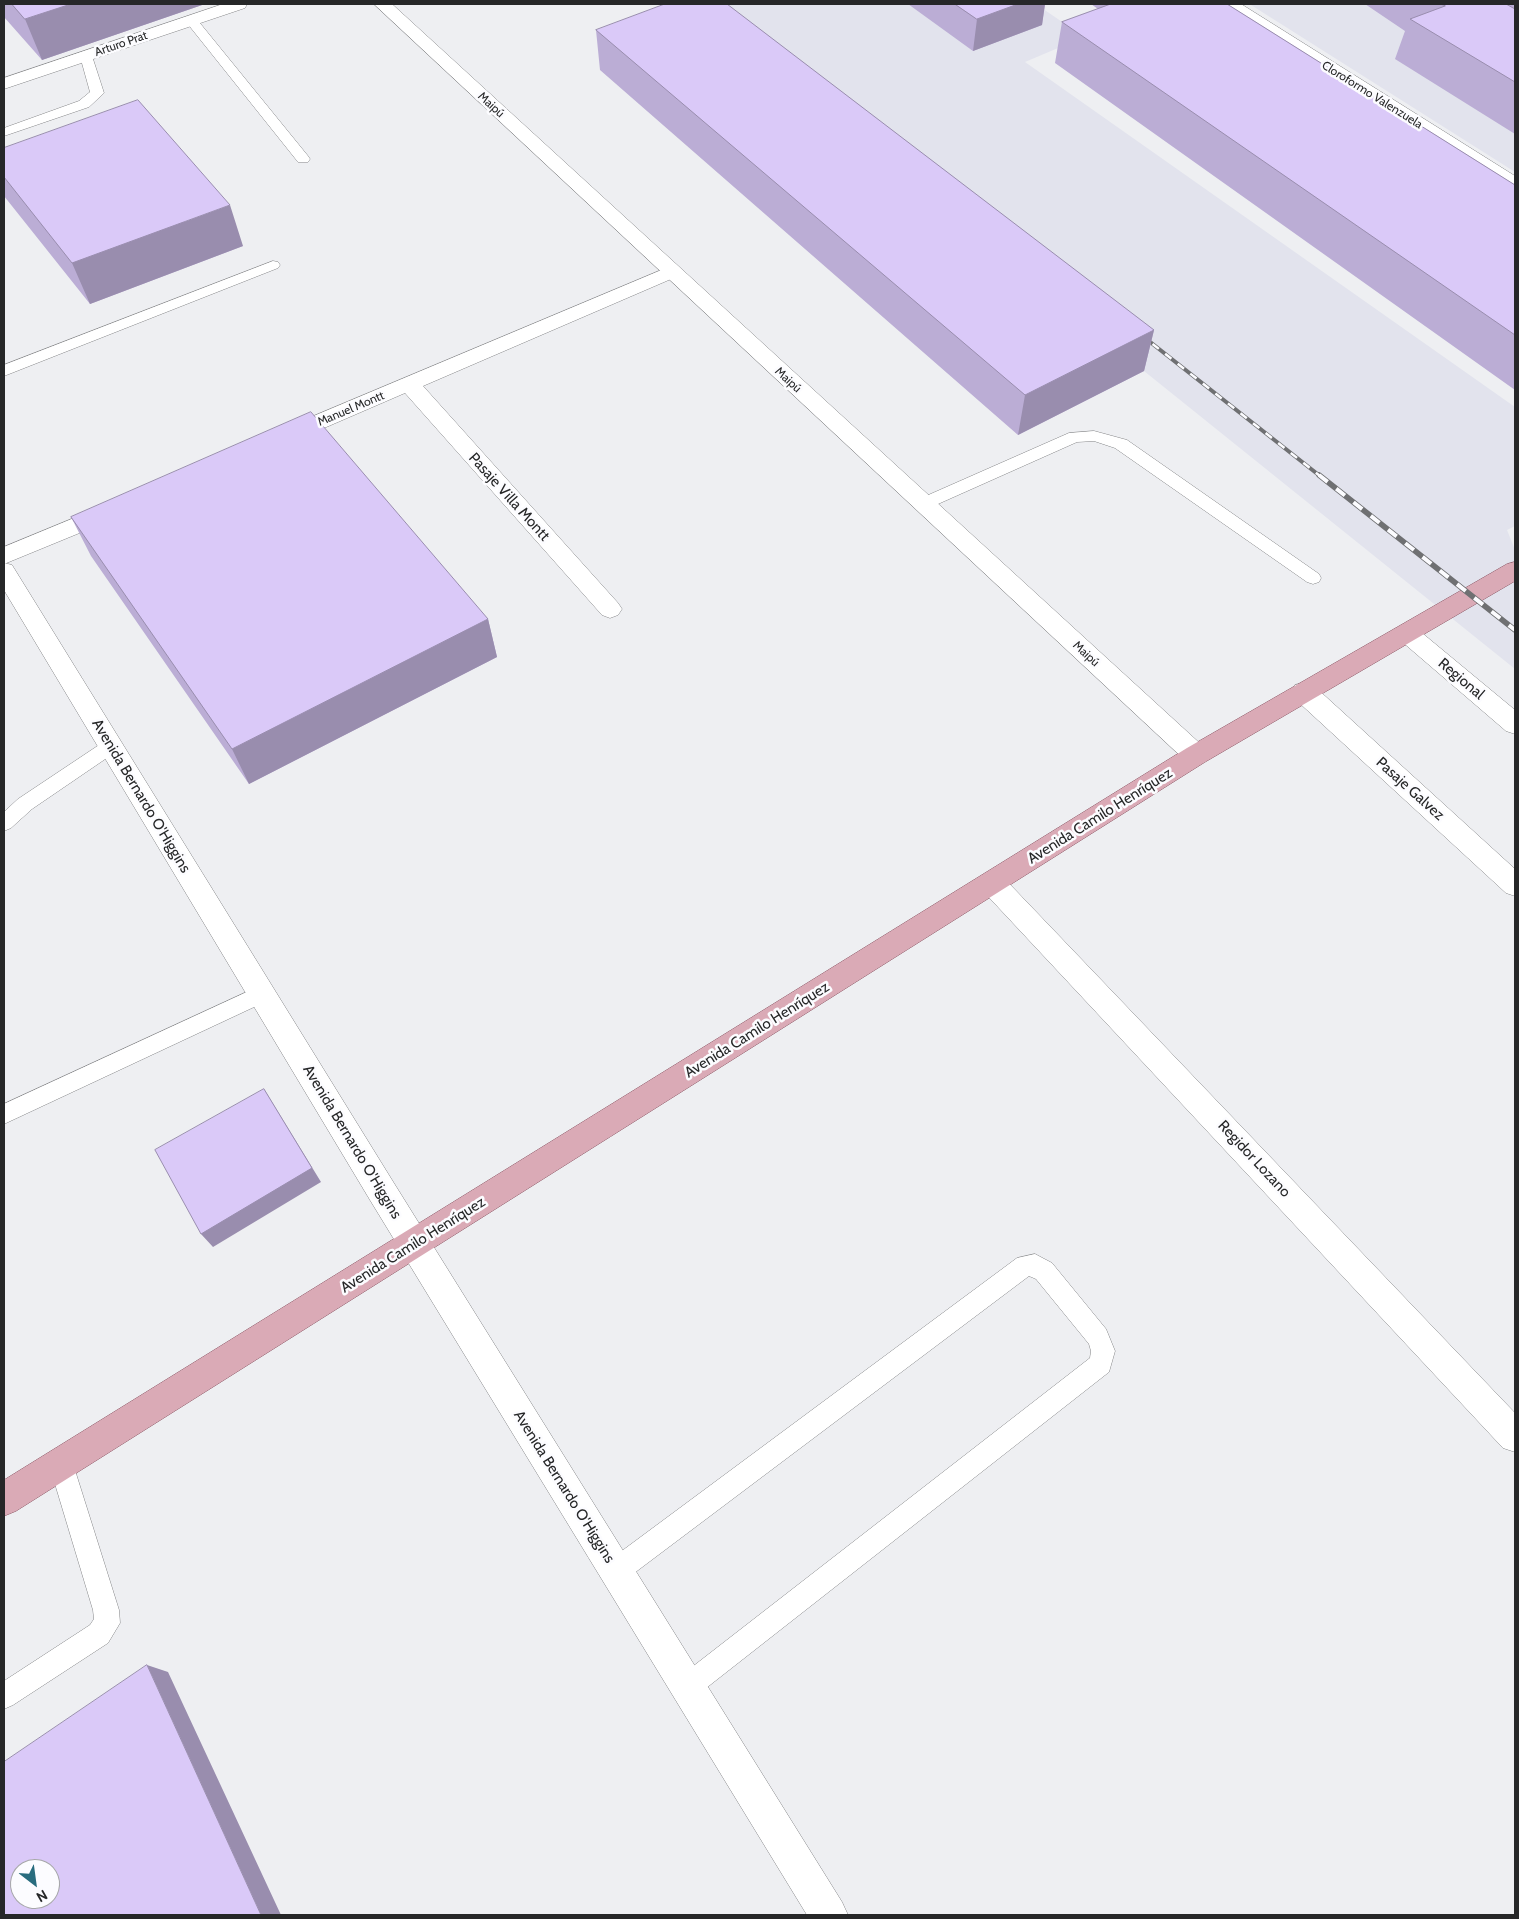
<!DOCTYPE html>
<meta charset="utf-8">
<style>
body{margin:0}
#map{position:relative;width:1519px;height:1919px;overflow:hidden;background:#eeeff2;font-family:Cabin,sans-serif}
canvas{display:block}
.frame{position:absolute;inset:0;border:5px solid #262728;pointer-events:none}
.north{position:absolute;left:10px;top:1859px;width:50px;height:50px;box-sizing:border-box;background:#fcfcff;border:1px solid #a6a7a9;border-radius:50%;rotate:150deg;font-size:14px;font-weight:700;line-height:20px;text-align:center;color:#262728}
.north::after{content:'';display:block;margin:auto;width:18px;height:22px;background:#296c7e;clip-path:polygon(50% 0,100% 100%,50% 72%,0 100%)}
</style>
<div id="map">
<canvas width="1519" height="1919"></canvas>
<div class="frame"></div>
<div class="north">N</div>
</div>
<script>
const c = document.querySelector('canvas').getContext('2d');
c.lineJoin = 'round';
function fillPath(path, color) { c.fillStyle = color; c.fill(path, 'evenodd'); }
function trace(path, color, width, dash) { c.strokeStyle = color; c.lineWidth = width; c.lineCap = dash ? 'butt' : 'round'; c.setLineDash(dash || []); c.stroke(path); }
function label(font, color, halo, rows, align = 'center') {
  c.font = font + ' Cabin,sans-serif'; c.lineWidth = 5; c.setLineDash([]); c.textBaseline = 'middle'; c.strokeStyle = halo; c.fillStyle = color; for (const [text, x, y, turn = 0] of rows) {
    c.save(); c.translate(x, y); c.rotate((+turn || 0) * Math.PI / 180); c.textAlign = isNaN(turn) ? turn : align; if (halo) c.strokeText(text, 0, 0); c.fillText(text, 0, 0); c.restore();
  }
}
fillPath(new Path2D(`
 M673 4H1036L1084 37 1025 62 1515 407V526L1507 530 1515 550V669L1144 371Z
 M1250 4H1515V172L1251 5Z`), '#e2e3ed');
const service = new Path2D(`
 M191 16 195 17 308 156 310 159 308 162H298L187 23 185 20 187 17Z
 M86 52 92 56 104 93 89 107 4 136V128L79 101 90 92 80 56Z
 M273 261 278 262 280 265 278 268 4 376V365Z
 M1094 431 1127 440 1319 574 1321 578 1319 582 1313 584 1307 582 1115 448 1094 441 1077 442 929 508 923 510 917 508 915 504 917 500 1069 433Z
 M111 739 117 741 120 746 117 751 32 809 11 828 4 831V812L18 799 105 741Z
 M262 985 269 988 272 994 269 1000 4 1124V1104Z
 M1035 1254 1052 1263 1106 1329 1115 1351 1109 1372 696 1696 687 1700 678 1696 674 1687 678 1678 1090 1358 1091 1351 1089 1344 1036 1279 1029 1276 625 1580 616 1583 607 1580 604 1571 607 1562 1017 1258Z
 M61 1452 70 1455 73 1464 119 1610 120 1623 108 1643 13 1705 4 1709V1681L90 1625 94 1619 93 1610 49 1464 52 1455Z`);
const minor = new Path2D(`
 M223 4H247L245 8 4 89V78Z
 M671 266 678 268 681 272 678 276 423 386 618 603 622 609 618 615 610 618 602 615 405 393 294 441 286 443 278 441 275 436 278 431Z
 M108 504 116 506 119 512 116 518 4 564V547Z
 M1408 625 1416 628 1515 710V734L1506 731 1400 640 1396 634 1400 628Z
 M1304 683 1313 685 1515 869V896L1506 893 1295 699 1292 692 1295 685Z
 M992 872 1001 875 1515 1413V1452L1503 1448 983 891 979 883 983 875Z`);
const tertiary = new Path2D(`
 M374 4H392L1205 748 1209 755 1205 762 1196 765 1187 762Z`);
const secondary = new Path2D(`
 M1222 4H1241L1515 176V190L1508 188 1224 8Z
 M4 563 12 565 392 1180 842 1902 848 1915H807L370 1200 4 590Z`);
const primary = new Path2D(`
 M1515 562V581L1205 762 16 1511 4 1516V1480L1187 748 1507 564Z`);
trace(service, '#858688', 1);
trace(minor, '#858688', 1);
trace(tertiary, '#858688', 1);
trace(secondary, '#858688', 1);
trace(primary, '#8b5765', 1);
fillPath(service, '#fff');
fillPath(minor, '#fff');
fillPath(tertiary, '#fff');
fillPath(secondary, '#fff');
fillPath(primary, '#daaab6');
const railFar1 = new Path2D(`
 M1140 334 1320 476`);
const rail = new Path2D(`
 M1319 475 1515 630`);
trace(railFar1, '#6f7072', 4);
trace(rail, '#6f7072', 5.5);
trace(railFar1, '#fcfcff', 2.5, [8]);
trace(rail, '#fcfcff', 4, [11]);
fillPath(new Path2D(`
 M4 4H205L42 60 4 17Z
 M908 4H1045L1042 25 973 51Z
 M1091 4H1227L1515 185V390L1055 63 1062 22 1098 9Z
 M1365 4H1515V134L1395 59 1405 31Z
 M596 30 1154 330 1144 371 1018 435 600 70Z
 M4 148 243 246 90 304 4 196Z
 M71 517 488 619 497 657 249 784 91 556Z`), '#bbadd5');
fillPath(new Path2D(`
 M71 4H205L42 60 25 19Z
 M1018 4H1045L1042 25 973 51 977 19Z
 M230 205 243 246 90 304 72 263Z
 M1154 330 1144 371 1018 435 1025 395Z
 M488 619 497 657 249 784 232 749Z
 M264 1089 321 1182 213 1247 201 1234Z
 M147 1665 168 1672 281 1915H261Z`), '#998dae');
const building = new Path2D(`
 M12 4H71L25 19Z
 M665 4H727L1154 330 1025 395 596 30Z
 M955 4H1018L977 19Z
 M1111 4H1227L1515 185V335L1062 22Z
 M1441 4H1506L1515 9V82L1410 19 1445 6Z
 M138 100 230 205 72 263 4 177V148Z
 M311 412 488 619 232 749 71 517Z
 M264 1089 312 1168 201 1234 155 1150Z
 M147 1665 261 1915H4V1762ZM20 1869H50V1899H20Z`);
fillPath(building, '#dac9f8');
trace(building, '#998dae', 1);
label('12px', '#262728', '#fcfcff', [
 ["Arturo Prat",121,44,-19],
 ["Cloroformo Valenzuela",1372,95,32],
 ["Maipú",491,105,43],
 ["Maipú",788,380,43],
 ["Manuel Montt",351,409,-23],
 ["Maipú",1086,654,43]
]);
label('15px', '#262728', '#fcfcff', [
 ["Pasaje Villa Montt",509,497,48],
 ["Regional",1461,679,40],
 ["Pasaje Galvez",1410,789,42],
 ["Avenida Bernardo O'Higgins",141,796,59],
 ["Avenida Camilo Henríquez",1100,816,-32],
 ["Avenida Camilo Henríquez",757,1030,-32],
 ["Avenida Bernardo O'Higgins",352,1142,59],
 ["Regidor Lozano",1254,1159,47],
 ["Avenida Camilo Henríquez",413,1245,-32],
 ["Avenida Bernardo O'Higgins",564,1487,58]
]);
</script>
